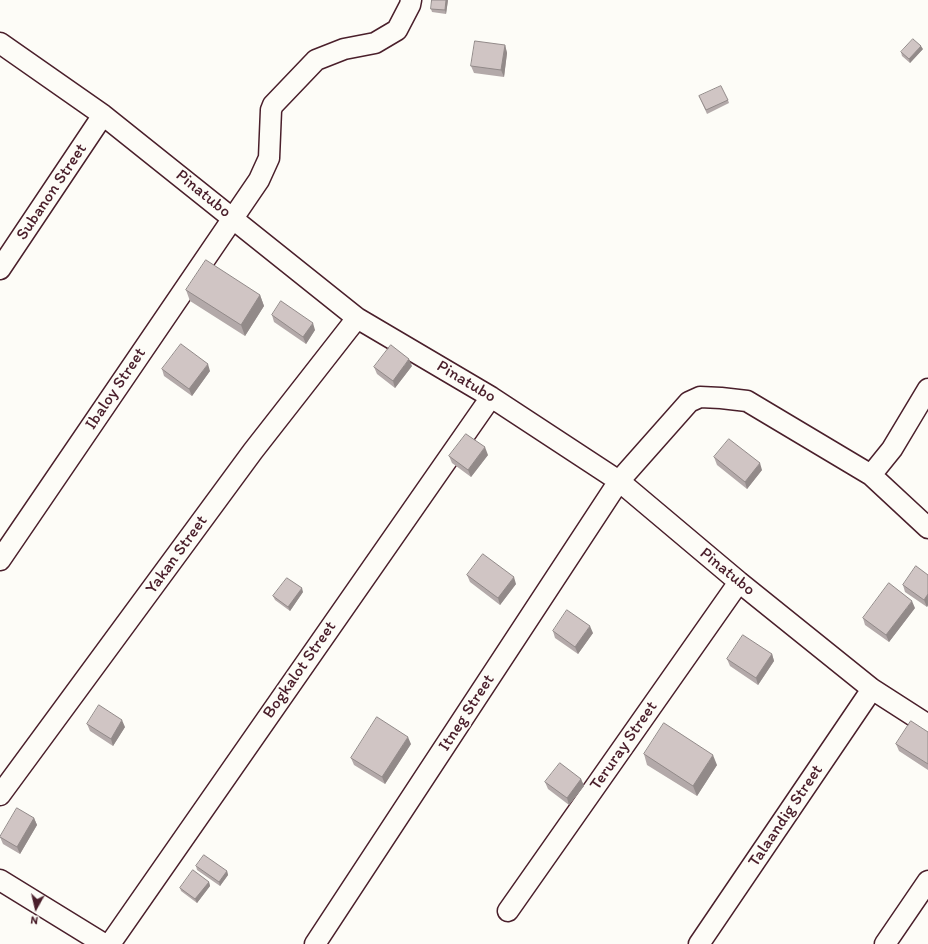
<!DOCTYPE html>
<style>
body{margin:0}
#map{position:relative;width:928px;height:944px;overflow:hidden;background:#fdfcf7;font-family:Itim,sans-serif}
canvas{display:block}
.north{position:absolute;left:16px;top:888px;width:40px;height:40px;-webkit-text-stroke:3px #fdfcf7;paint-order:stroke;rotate:188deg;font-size:11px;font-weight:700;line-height:16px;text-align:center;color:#4a1f2b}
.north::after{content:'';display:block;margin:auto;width:14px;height:18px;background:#4a1f2b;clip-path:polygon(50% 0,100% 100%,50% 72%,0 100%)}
</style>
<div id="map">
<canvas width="928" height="944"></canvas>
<div class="north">N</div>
</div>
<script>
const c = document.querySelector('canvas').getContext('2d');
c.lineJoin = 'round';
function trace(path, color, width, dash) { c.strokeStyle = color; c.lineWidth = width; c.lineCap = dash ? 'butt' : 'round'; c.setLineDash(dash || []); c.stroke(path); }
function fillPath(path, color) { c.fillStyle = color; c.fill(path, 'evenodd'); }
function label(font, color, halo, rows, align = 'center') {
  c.font = font + ' Itim,sans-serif'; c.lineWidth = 4; c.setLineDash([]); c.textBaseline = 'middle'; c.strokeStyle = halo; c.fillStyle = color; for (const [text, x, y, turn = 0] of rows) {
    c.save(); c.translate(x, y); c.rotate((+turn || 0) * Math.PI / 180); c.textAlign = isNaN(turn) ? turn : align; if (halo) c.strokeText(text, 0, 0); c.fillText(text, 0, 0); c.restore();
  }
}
const minor = new Path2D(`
 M0 43 103 115 357 318 491 397 619 481 739 582 872 689 928 725
 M0 269 103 115
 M871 475 892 449 928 389
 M0 560 259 180 269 158 271 110 273 105 316 60 344 49 375 43 397 30 410 5 411 0
 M0 795 253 451 357 318
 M0 880 104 944
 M508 911 739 582
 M110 944 491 397
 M315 944 619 481 689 402 700 397 721 398 747 401 871 475 928 528
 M699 944 872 689
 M885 944 928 881`);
trace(minor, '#4a1f2b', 23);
trace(minor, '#fdfcf7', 20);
fillPath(new Path2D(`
 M448 0 446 14 432 12 431 9Z
 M505 45 507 53 504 77 474 73 471 66Z
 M923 49 910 63 902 56 901 52Z
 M699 96 728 100 729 103 707 114Z
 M186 290 260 295 264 306 245 336 190 301Z
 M272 315 315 330 306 344 274 322Z
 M412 366 395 388 377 374 374 367Z
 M162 369 210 371 192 396 164 376Z
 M488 455 471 477 452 463 449 456Z
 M714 457 762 470 747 489 717 465Z
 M467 575 516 584 500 605 470 582Z
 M928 575V605L927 607 905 592 903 585Z
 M303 592 290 611 275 600 273 596Z
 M915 608 889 642 865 625 863 618Z
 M553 631 593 633 578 654 555 638Z
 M772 654 774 661 758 685 730 666 727 659Z
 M87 724 125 727 113 746 90 731Z
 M928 732V770L899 751 896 744Z
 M411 744 385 784 354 765 351 758Z
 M644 754 717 765 697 796 647 765Z
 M581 779 584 786 569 805 548 789 545 782Z
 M34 818 37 825 20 854 3 844 0 837Z
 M196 866 227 871 228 875 220 886 197 870Z
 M209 882 210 886 197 903 181 891 180 888Z`), '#b3a9a9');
fillPath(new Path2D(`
 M446 0H448L446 14 445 10Z
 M505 45 507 53 504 77 501 70Z
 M921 46 923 49 910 63 909 59Z
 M260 295 264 306 245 336 241 325Z
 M313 323 315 330 306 344 303 337Z
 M409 359 412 366 395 388 393 381Z
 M208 364 210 371 192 396 189 389Z
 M485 447 488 455 471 477 468 470Z
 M760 463 762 470 747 489 745 482Z
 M514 577 516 584 500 605 498 598Z
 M302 588 303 592 290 611 288 607Z
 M928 594V605L927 607 924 600Z
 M912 601 915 608 889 642 886 635Z
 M590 626 593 633 578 654 575 647Z
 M772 654 774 661 758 685 756 678Z
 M122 720 125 727 113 746 111 739Z
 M408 737 411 744 385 784 382 777Z
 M713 755 717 765 697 796 693 786Z
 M581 779 584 786 569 805 567 798Z
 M34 818 37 825 20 854 17 847Z
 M227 871 228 875 220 886 219 882Z
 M209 882 210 886 197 903 195 899Z`), '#928a89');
const building = new Path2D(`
 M432 0H446L445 10 431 9Z
 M913 39 921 46 909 59 901 52Z
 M475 41 505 45 501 70 471 66Z
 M721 86 728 100 706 110 699 96Z
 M206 260 260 295 241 325 186 290Z
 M281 301 313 323 303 337 272 315Z
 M181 344 208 364 189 389 162 369Z
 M391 345 409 359 393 381 374 367Z
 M466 434 485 447 468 470 449 456Z
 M729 439 760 463 745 482 714 457Z
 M483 554 514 577 498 598 467 575Z
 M916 566 928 575V594L924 600 903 585Z
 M287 578 302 588 288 607 273 596Z
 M889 583 912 601 886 635 863 618Z
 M567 610 590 626 575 647 553 631Z
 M743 635 772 654 756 678 727 659Z
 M99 705 122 720 111 739 87 724Z
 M377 717 408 737 382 777 351 758Z
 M911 721 928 732V764L896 744Z
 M664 723 713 755 693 786 644 754Z
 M560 763 581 779 567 798 545 782Z
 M17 808 34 818 17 847 0 837Z
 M204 855 227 871 219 882 196 866Z
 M193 870 209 882 195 899 180 888Z`);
fillPath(building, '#d0c5c4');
trace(building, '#928a89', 1);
label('17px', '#4a1f2b', '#fdfcf7', [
 ["Subanon Street",52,192,-56],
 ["Pinatubo",203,194,39],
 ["Pinatubo",466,382,31],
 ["Ibaloy Street",116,389,-56],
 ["Yakan Street",177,555,-54],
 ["Pinatubo",727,572,39],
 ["Bogkalot Street",300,670,-55],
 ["Itneg Street",467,713,-57],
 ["Teruray Street",624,746,-55],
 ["Talaandig Street",786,816,-56]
]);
</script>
